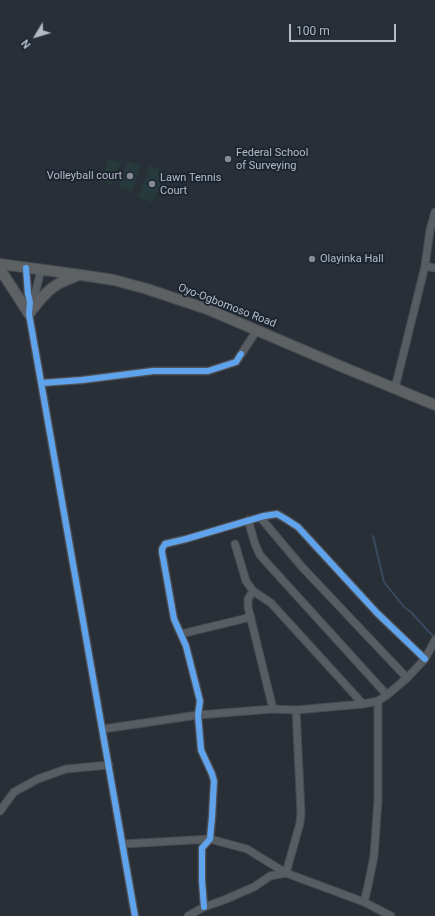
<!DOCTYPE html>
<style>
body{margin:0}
#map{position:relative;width:435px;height:916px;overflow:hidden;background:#292f36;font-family:Roboto,sans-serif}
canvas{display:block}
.north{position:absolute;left:16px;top:16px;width:40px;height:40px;-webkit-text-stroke:3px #1d2530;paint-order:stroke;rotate:232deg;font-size:11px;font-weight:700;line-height:16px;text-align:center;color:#b3bbc7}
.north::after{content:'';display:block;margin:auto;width:14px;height:18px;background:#b3bbc7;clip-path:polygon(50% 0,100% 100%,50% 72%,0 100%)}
.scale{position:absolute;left:289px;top:24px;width:107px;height:18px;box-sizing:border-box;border:2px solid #b3bbc7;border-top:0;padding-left:5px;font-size:12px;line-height:14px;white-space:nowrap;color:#b3bbc7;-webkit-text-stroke:3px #1d2530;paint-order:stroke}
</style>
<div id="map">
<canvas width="435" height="916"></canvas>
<div class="north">N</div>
<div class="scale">100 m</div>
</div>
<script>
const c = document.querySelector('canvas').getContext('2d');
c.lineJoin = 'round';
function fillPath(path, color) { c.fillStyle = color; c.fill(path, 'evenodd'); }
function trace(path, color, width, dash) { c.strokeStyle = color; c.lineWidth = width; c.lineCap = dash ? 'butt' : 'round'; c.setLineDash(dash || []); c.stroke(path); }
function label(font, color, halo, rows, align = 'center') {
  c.font = font + ' Roboto,sans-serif'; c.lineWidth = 4; c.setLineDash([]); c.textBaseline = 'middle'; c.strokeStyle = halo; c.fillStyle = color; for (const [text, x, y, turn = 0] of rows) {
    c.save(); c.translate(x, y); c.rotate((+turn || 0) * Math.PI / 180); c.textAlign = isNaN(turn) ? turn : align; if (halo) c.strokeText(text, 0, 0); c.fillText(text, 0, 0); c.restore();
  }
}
fillPath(new Path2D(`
 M109 158 121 163 112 185 101 180Z
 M128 161 141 166 132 192 118 187Z
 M150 165 165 172 153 203 138 197Z`), '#26393b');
trace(new Path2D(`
 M373 536 384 582 404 607 411 612 429 632 435 637`), '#384a5f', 2);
const minor = new Path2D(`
 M425 266 435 268
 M26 268 28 294 30 302 29 314 135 916
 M30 302 35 295 41 269
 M42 383 82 380 153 371H208L236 362 257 330
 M395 388 425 266 430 230 435 212
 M260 517 302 567 407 678
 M248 520 255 544 260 555 268 564 387 695
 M235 544 246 581 253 591 271 603 363 704
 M253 591 248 599V607L273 709
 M181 634 251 617
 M103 729 198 715 273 709 296 710 363 704 378 701 387 695 407 678 425 659 435 640
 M0 811 14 792 38 779 66 769 109 765
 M123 844 210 839 247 849 286 873 364 902 391 916
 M364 902 368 886 374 856 378 800V701
 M204 907 202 881V848L210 839 212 817 214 781 212 774 201 750 198 715 200 701 186 646 174 619 162 552V549L165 544 186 539 264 516 277 514 284 518 298 527 377 613 425 659
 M188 916 204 907 224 900 254 887 270 876 286 873 300 823 301 812 296 710`);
const highway = new Path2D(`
 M0 264 81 275 114 280 147 289 207 309 345 368 435 405
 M0 269 29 314C37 303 46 291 58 284 65 280 72 278 79 275`);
trace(minor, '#474b51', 9);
trace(highway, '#464b51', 12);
trace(minor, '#585d63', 7);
trace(highway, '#5d6164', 10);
trace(new Path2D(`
 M26 268 28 294 30 302 29 314 135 916
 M42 383 82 380 153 371H208L236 362 241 354
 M204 907 202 881V848L210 839 212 817 214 781 212 774 201 750 198 715 200 701 186 646 174 619 162 552V549L165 544 186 539 264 516 277 514 284 518 298 527 377 613 425 659`), '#60a3ed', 6);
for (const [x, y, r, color] of [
 [228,159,4,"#838a94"],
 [130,176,4,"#838a94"],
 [152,184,4,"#838a94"],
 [312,259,4,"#838a94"]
]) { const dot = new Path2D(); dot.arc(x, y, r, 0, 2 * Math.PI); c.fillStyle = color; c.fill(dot); trace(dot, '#1d2530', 1.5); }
label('11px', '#b3bbc7', '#1d2530', [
 ["Federal School",236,153],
 ["of Surveying",236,166],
 ["Volleyball court",122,176,"right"],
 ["Lawn Tennis",160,178],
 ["Court",160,191],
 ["Olayinka Hall",320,259]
], 'left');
label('11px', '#b3bbc7', '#1d2530', [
 ["Oyo-Ogbomoso Road",227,306,21]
]);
</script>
